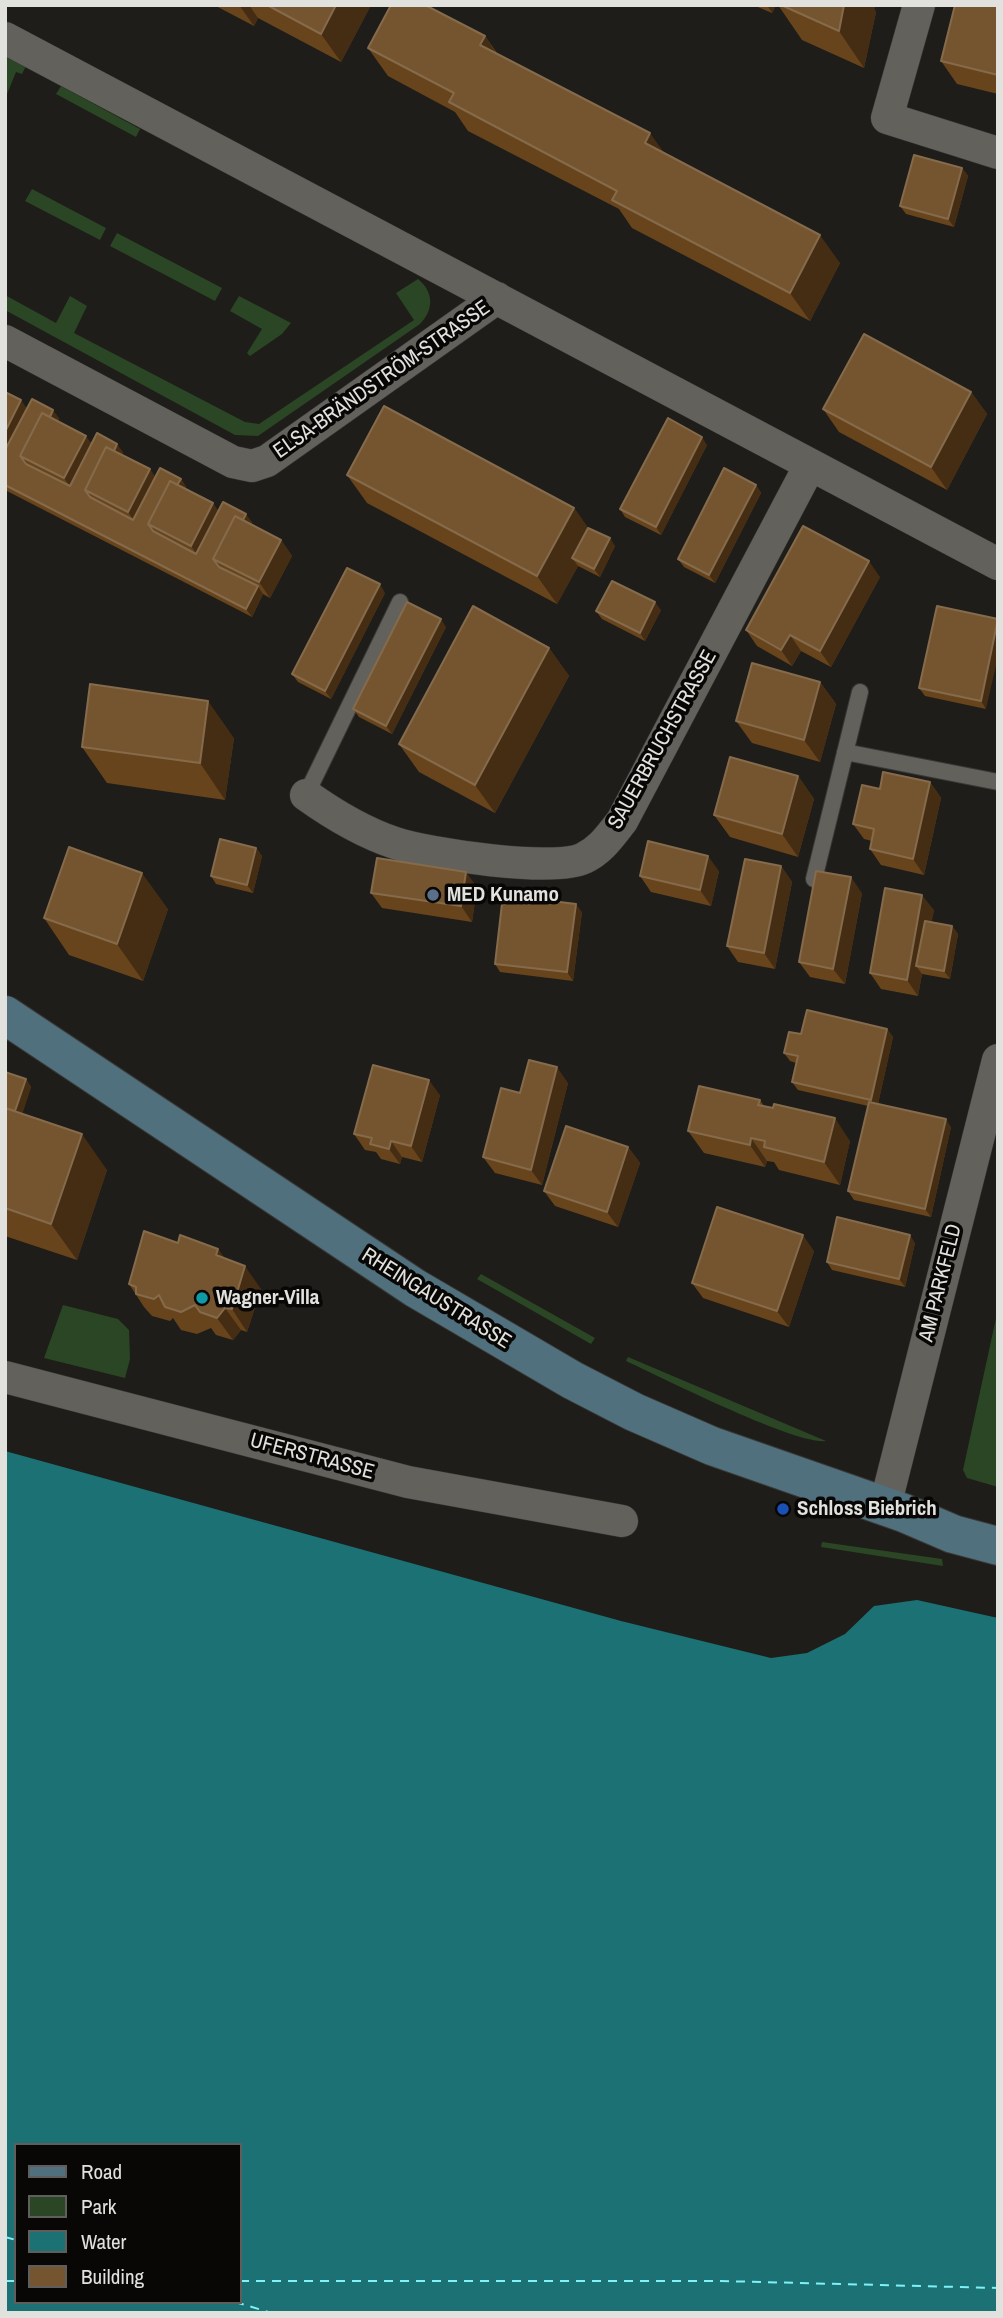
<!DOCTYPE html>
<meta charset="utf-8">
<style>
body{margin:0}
#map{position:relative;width:1003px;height:2318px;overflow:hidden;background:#1e1d19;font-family:"Archivo Narrow",sans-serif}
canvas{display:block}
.frame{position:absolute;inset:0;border:7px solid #e1e1dd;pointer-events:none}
.legend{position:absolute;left:14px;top:2143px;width:228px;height:161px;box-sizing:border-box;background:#080706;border:2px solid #5f5e5c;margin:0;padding:9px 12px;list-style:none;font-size:21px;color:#e1e1dd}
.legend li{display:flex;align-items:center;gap:14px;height:35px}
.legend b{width:35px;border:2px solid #5f5e5c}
</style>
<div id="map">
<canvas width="1003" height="2318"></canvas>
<div class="frame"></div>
<ul class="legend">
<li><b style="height:9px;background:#50707d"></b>Road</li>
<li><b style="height:19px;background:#2b4624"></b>Park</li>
<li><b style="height:19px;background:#1b7174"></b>Water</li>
<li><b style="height:19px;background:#745530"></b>Building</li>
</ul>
</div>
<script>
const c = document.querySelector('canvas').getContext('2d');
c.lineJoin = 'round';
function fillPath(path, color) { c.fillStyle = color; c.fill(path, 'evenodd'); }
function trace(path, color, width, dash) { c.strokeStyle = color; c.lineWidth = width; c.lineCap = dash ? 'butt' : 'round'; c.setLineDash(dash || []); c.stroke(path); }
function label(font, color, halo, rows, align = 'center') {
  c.font = font + ' "Archivo Narrow",sans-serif'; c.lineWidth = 7; c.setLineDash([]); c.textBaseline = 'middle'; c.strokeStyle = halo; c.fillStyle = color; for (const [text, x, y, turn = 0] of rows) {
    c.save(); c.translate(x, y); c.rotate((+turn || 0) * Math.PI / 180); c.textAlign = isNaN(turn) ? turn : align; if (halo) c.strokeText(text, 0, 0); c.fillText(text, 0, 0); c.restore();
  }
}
fillPath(new Path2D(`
 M5 56 26 66 22 74 16 72 5 99Z
 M61 86 140 129 136 137 56 94Z
 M32 189 106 228 100 240 25 201Z
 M117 233 222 288 215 301 110 246Z
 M418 279C434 292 434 310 420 324L258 436 235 435 5 310V295L56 323 70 296 87 306 74 333 245 422 259 424 414 320 396 293Z
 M239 296 291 323 282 334 250 356 247 353 262 329 230 311Z
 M481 1274 595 1338 591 1344 477 1279Z
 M63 1305 118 1319 129 1330 130 1359 125 1378 44 1358Z
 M998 1309V1487L967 1478 963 1470Z
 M628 1357 826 1441C795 1445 663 1378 626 1361Z
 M822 1542 942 1559 943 1566 821 1547Z`), '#2b4624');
fillPath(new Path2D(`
 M5 1451 621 1621 771 1658 807 1653 845 1634 874 1606 917 1600 998 1618V2313H5ZM16 2145H240V2302H16Z`), '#1b7174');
trace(new Path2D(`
 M5 2237 16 2240
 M5 2281H16
 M240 2281H721L998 2288
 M235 2302 272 2313`), '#7df3f7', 2, [9, 7]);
const lane = new Path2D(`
 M845 752 998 782
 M306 795 400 602
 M814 879 860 692`);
const street = new Path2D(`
 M919 5 887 118 998 153
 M5 38 998 564
 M5 341 233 462 252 466 267 461 497 298
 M306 795C334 815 362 832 395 843 427 854 556 873 584 858 601 850 610 836 622 821L810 465
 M5 1377 408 1482 622 1521
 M885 1506 998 1060`);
const secondary = new Path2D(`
 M5 1015 415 1288 572 1380 634 1412 712 1446 904 1513 953 1534 998 1546`);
trace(lane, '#383835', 18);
trace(street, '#383835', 33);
trace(secondary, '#383835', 40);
trace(lane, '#62615c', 16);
trace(street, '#62615c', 32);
trace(secondary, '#50707d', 38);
fillPath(new Path2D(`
 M214 5H371L341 62 258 18 254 26Z
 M753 5H776L772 13Z
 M778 5H876L874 9 876 12 864 68 802 40Z
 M998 5V94L957 84 941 61Z
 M485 36 497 53 664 153 840 263 810 321 632 228 619 209 468 131 455 112 388 76 368 48Z
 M962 168 968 176 954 227 906 214 900 206Z
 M5 392 27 408 59 418 58 421 92 443 123 452 122 455 155 477 181 479 186 487 185 489 219 511 252 522 251 524 281 540 292 556 270 598 263 594 252 617 5 490Z
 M971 392 987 414 947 490 839 432 823 409Z
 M707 445 661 535 625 517 620 509Z
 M347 475 574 508 588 528 615 546 600 577 578 566 557 604 367 503Z
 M756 485 761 493 715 583 684 567 678 559Z
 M880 577 831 667 801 651 792 666 757 646 746 630Z
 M385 593 331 699 298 682 292 674Z
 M937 606 986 709 925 696 919 688Z
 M661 610 645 641 602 619 596 611Z
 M446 627 392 734 359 717 353 709Z
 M549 648 569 676 495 813 419 772 399 744Z
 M820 682 836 704 820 762 752 743 736 721Z
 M234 738 225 800 107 783 82 747Z
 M798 776 814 799 798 857 730 837 714 815Z
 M930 782 941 798 924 875 881 865 870 849 872 841 864 839 853 824 880 789Z
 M256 848 262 856 253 893 216 884 211 876Z
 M781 866 792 882 775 969 738 962 727 946Z
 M719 871 711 906 651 892 640 876Z
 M477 887 472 922 382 908 371 893Z
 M862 893 845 984 810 977 799 962Z
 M168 909 143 981 69 955 44 918Z
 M934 910 931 922 952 926 958 934 950 979 922 974 918 996 881 989 870 973Z
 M582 912 573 981 500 972 495 964Z
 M887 1029 893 1037 878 1104 951 1127 931 1217 854 1200 848 1191 868 1106 798 1090 792 1082 796 1063 790 1061 784 1053 801 1034Z
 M5 1072 26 1079 31 1087 22 1114 107 1170 77 1260 5 1236Z
 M568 1083 542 1185 495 1173 483 1157 520 1093Z
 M440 1095 422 1162 402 1157 400 1164 381 1159 376 1152 365 1150 354 1134Z
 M760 1100 764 1106 850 1141 840 1185 779 1170 774 1162 767 1161 765 1167 704 1153 688 1131Z
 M628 1147 640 1163 618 1227 555 1206 544 1191Z
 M178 1243 218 1249 225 1259 261 1289 247 1332 241 1330 233 1340 216 1335 211 1328 197 1334 181 1330 173 1318 170 1321 152 1316 144 1307 129 1284Z
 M915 1243 905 1287 832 1270 827 1262Z
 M814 1251 789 1327 703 1298 692 1283Z`), '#67441c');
fillPath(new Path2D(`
 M239 5H249L258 18 254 26Z
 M336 5H371L341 62 321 34Z
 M767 5H776L772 13Z
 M844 5H876L874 9 876 12 864 68 839 31Z
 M485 36 504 65 480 45Z
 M650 133 670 161 645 143Z
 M962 168 968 176 954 227 948 219Z
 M820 235 840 263 810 321 790 293Z
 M971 392 987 414 947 490 931 467Z
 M21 400 32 416 5 452V432Z
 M53 410 59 418 35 464 28 460Z
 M86 436 97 451 75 494 64 478Z
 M702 437 707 445 661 535 656 527Z
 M117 444 123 452 100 498 92 494Z
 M150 469 161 485 139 528 128 512Z
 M181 479 186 487 163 532 155 528Z
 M756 485 761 493 715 583 709 575Z
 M213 503 224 519 202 562 191 546Z
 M574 508 594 536 572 558 578 566 557 604 537 576Z
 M246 514 252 522 228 567 221 563Z
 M610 538 615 546 600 577 594 569Z
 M281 540 292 556 270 598 259 582Z
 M869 561 880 577 831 667 820 651Z
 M380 584 385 593 331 699 325 691Z
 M258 586 263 594 252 617 246 609Z
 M655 602 661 610 645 641 640 633Z
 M441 619 446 627 392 734 386 726Z
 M998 623V657L986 709 981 701Z
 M790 635 801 651 792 666 781 650Z
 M549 648 569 676 495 813 475 785Z
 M820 682 836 704 820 762 804 740Z
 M208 701 234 738 225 800 200 763Z
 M798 776 814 799 798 857 782 834Z
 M930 782 941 798 924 875 913 859Z
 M256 848 262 856 253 893 247 885Z
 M708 856 719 871 711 906 700 890Z
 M781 866 792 882 775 969 764 953Z
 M466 872 477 887 472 922 461 906Z
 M142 873 168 909 143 981 117 944Z
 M851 877 862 893 845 984 833 969Z
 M922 895 934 910 923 968 916 966 922 974 918 996 907 980Z
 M576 904 582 912 573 981 567 972Z
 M952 926 958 934 950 979 944 971Z
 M887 1029 893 1037 877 1108 871 1100Z
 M557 1067 568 1083 542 1185 531 1170Z
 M26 1079 31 1087 16 1133 10 1125Z
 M429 1080 440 1095 422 1162 411 1146Z
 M835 1118 850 1141 840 1185 824 1162Z
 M946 1119 951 1127 931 1217 925 1209Z
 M82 1134 107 1170 77 1260 51 1224Z
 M751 1138 767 1161 765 1167 750 1145Z
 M391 1141 402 1157 400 1164 389 1149Z
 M628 1147 640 1163 618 1227 607 1212Z
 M803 1235 814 1251 789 1327 777 1311Z
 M910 1235 915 1243 905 1287 899 1279Z
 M218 1249 234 1271 216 1255Z
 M245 1266 261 1289 247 1332 232 1309Z
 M225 1308 241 1330 233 1340 217 1318Z`), '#442d12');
const building = new Path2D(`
 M267 5H336L321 34Z
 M391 5H425L485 36 480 45 650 133 645 143 820 235 790 293 612 200 617 191 449 102 454 93 368 48Z
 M781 5H844L839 31Z
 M955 5H998V75L941 61Z
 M914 155 962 168 948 219 900 206Z
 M864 334 971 392 931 467 823 409Z
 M5 392 21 400 5 432Z
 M32 399 53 410 50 417 42 413 20 456 26 464 70 486 97 433 117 444 114 451 106 447 85 490 90 497 133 520 160 468 181 479 177 485 170 481 148 524 153 531 196 554 223 502 246 514 243 520 235 516 213 559 219 567 258 586 246 609 5 485V450Z
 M384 406 574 508 537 576 347 475Z
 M42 413 86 436 64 478 20 456Z
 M668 418 702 437 656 527 620 509Z
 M106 447 150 469 128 512 85 490Z
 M724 468 756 485 709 575 678 559Z
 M170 481 213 503 191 546 148 524Z
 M235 516 281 540 259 582 213 559Z
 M803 526 869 561 820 651 790 635 781 650 746 630Z
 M588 528 610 538 594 569 572 558Z
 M347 568 380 584 325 691 292 674Z
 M612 581 655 602 640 633 596 611Z
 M407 602 441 619 386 726 353 709Z
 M473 606 549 648 475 785 399 744Z
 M937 606 998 619 981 701 919 688Z
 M752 663 820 682 804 740 736 721Z
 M90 684 208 701 200 763 82 747Z
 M730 757 798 776 782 834 714 815Z
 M883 772 930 782 913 859 870 849 874 829 853 824 862 785 880 789Z
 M220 839 256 848 247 885 211 876Z
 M648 841 708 856 700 890 640 876Z
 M69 847 142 873 117 944 44 918Z
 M377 858 466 872 461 906 371 893Z
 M745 859 781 866 764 953 727 946Z
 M816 871 851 877 833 969 799 962Z
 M885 888 922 895 907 980 870 973Z
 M503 895 576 904 567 972 495 964Z
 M925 921 952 926 944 971 916 966Z
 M807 1010 887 1029 871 1100 792 1082 798 1056 784 1053 789 1032 801 1034Z
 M529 1060 557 1067 531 1170 483 1157 501 1088 520 1093Z
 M373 1065 429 1080 411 1146 391 1141 389 1149 370 1144 372 1138 354 1134Z
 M5 1072 26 1079 15 1111 5 1108Z
 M699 1086 760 1100 758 1105 773 1108 774 1104 835 1118 824 1162 764 1147 765 1141 751 1138 750 1145 688 1131Z
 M869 1102 946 1119 925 1209 848 1191Z
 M5 1108 82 1134 51 1224 5 1208Z
 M566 1126 628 1147 607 1212 544 1191Z
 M717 1207 803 1235 777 1311 692 1283Z
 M837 1217 910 1235 899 1279 827 1262Z
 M144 1231 178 1243 180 1235 218 1249 216 1255 245 1266 232 1309 225 1308 217 1318 200 1312 195 1305 181 1312 165 1307 159 1295 154 1299 136 1294V1287L129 1284Z`);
fillPath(building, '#745530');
trace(building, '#856b4b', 2);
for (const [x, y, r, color] of [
 [433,895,7,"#5c6f8a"],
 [202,1298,7,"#0f9aa8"],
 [783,1509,7,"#1a4fb4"]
]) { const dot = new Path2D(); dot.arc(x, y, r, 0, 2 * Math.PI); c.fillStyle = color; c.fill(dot); trace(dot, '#080706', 2.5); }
label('21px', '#e1e1dd', '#080706', [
 ["ELSA-BRÄNDSTRÖM-STRASSE",382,380,-35],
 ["SAUERBRUCHSTRASSE",663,740,-61],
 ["AM PARKFELD",941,1283,-76],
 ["RHEINGAUSTRASSE",436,1299,32],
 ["UFERSTRASSE",312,1457,15]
]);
label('bold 21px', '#e1e1dd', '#080706', [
 ["MED Kunamo",447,895],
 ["Wagner-Villa",216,1298],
 ["Schloss Biebrich",797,1509]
], 'left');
</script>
